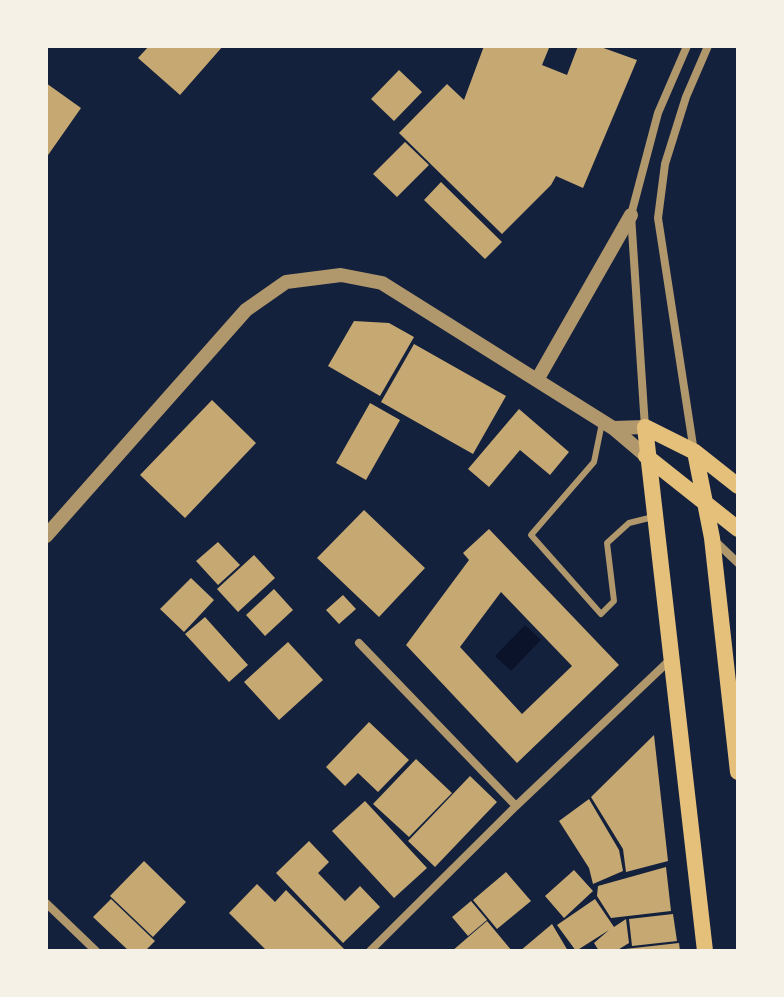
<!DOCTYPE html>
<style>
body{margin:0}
#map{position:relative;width:784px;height:997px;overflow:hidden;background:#14213d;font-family:"PT Sans",sans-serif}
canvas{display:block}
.frame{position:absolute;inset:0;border:48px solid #f6f1e7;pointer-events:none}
</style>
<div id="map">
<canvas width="784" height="997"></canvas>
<div class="frame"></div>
</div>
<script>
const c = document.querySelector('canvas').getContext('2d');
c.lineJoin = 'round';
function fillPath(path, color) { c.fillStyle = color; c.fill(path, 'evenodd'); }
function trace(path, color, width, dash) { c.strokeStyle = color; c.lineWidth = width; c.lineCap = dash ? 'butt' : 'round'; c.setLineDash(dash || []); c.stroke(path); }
fillPath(new Path2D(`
 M525 625 541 640 511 671 495 656Z`), '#0b132b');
fillPath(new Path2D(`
 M149 46H223L180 95 138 58Z
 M484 46H545L549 48 542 65 567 75 578 46H598L637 60 583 188 556 176 551 185 502 234 399 133 447 84 464 100Z
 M399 70 422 92 394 121 371 99Z
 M46 83 81 108 46 158Z
 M405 142 429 165 397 197 373 174Z
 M441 182 502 242 485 259 424 200Z
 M354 321 389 323 414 337 380 396 328 366Z
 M414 344 506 396 473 454 381 402Z
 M212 400 256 443 185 518 140 475Z
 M370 403 400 420 366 480 336 463Z
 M519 409 569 452 550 475 520 450 489 487 468 469Z
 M364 510 425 568 379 617 317 558Z
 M489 529 619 665 517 763 406 645 469 560 463 553ZM501 592 572 666 522 714 460 647Z
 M218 542 240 565 218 585 196 561Z
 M254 555 275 578 238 612 217 589Z
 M191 578 214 600 184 632 160 609Z
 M274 589 293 610 265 636 246 615Z
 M343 595 356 609 339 624 326 610Z
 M205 617 248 665 229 682 185 634Z
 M288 642 323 680 279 720 244 682Z
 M369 722 409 760 378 792 358 773 345 786 326 767Z
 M654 735 668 861 626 872 623 849 591 797Z
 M416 759 452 793 409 837 373 804Z
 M470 776 497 802 435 867 408 841Z
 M589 799 619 850 623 871 593 884 589 868 559 821Z
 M365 801 427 868 394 898 332 831Z
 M309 841 329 862 318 873 345 901 360 886 380 907 343 943 276 873Z
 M144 861 186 902 153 937 110 896Z
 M666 867 671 911 611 918 597 896 598 886Z
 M574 870 593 891 564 918 545 896Z
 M506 872 531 901 497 929 473 900Z
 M257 884 275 902 286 890 346 951H267L229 913Z
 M111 899 155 941 145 951H129L93 917Z
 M595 899 614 927 626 919 629 943 616 951H599L594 943 609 930 576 951 557 925Z
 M471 901 487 920 468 936 452 917Z
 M673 914 677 941 632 946 629 919Z
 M487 921 512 951H452Z
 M552 924 568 951H520Z
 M679 943 680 951H625V949Z`), '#c6a872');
trace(new Path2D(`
 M602 423 594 462 531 535 601 614 614 601 607 543 629 523 653 517`), '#b1986c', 6);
trace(new Path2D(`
 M645 427 631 215 658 113 687 46
 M694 452 658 218 665 164 686 97 708 46
 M715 541 738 563
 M359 643 516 806
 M46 903 96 951
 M370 951 516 806 672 658`), '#b1986c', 8);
trace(new Path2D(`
 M537 380 631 215
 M613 428 645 427
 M46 536 246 310 286 282 341 275 382 283 613 428 646 456`), '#b1986c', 14);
trace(new Path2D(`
 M645 427 705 951
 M645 427 695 452 738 486
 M695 452 712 538 738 772
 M646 456 738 529`), '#e5c07b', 16);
</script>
